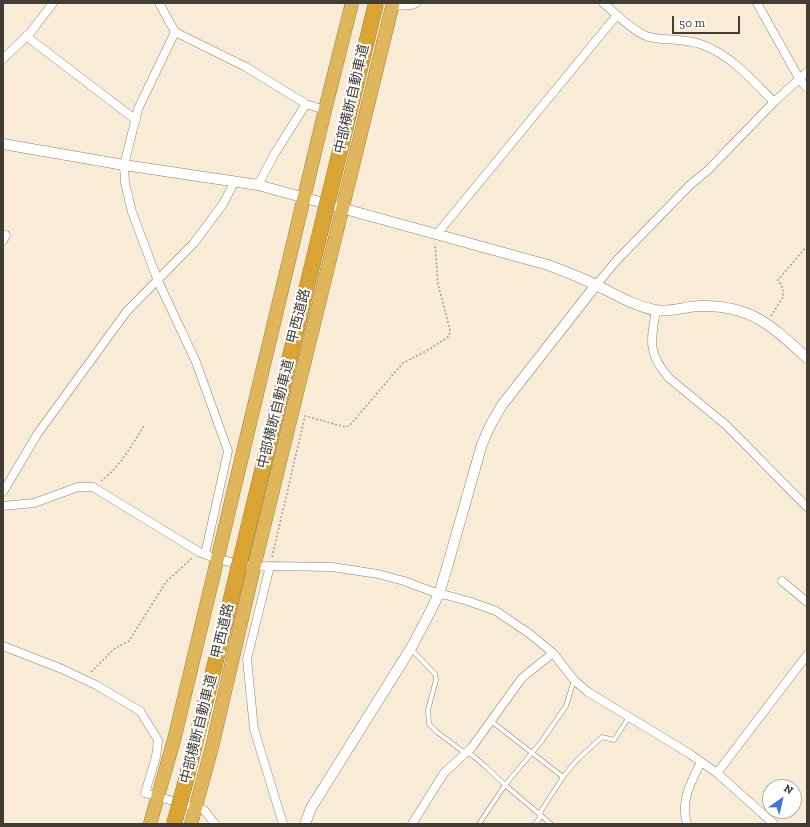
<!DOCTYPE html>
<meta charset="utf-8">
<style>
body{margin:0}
#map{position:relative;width:810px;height:827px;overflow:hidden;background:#f8ecd7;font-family:"Zilla Slab",serif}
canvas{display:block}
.frame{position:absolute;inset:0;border:4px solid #413c34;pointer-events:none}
.north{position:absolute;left:762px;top:779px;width:40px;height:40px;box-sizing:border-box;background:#fff;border:1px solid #b3b1ae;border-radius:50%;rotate:34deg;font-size:11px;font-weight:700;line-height:16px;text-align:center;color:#413c34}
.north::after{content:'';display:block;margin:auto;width:14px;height:18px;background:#3b75e4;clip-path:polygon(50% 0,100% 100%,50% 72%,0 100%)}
.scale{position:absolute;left:672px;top:16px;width:68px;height:18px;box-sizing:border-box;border:2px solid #413c34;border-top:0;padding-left:5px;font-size:12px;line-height:14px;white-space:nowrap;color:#413c34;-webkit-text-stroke:3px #fff;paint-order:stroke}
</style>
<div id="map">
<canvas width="810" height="827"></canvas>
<div class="frame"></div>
<div class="north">N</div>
<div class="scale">50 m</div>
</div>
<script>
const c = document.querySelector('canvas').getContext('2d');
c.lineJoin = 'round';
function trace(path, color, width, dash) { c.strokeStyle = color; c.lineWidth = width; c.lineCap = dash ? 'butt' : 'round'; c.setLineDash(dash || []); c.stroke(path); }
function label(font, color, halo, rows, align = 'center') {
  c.font = font + ' "Zilla Slab","Noto Sans JP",serif'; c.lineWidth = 4; c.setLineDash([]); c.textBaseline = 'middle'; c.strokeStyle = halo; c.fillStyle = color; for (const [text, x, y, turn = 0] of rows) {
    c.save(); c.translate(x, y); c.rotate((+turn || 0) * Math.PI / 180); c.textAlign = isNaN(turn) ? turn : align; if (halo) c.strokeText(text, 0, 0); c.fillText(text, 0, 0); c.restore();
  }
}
const service = new Path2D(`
 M411 649 435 674 436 680 428 710 429 724 437 732 465 753 472 755 485 766 505 785 551 824
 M491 721 563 777
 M479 824 505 785 541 742 566 706 574 680
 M535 824 539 819 541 811 563 777 576 761 602 737 614 740 629 717`);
const minor = new Path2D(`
 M159 3 175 32 246 67 306 104 325 110
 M603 3C614 12 636 34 649 37 667 41 685 38 703 45 732 56 753 81 774 102
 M757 3 800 80 807 88
 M392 6 412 5 416 3
 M175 32 138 109 124 165 125 183 132 212 158 281 196 362 228 451 205 554
 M26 36 136 120
 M3 59 30 33 53 3
 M258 185 275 153 306 104
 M436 235 617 15
 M3 241 6 235
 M596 285 618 259 690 185 708 170 774 102 807 72
 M656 310C651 340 647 353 669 378L726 425 807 507
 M3 492 38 433 127 311 194 243 223 204 235 181
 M3 506 34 503 78 487H93L199 552 217 559 254 567 270 566 332 567 378 574 404 581 439 594 446 595 471 602 496 611 530 634 553 653 574 680 588 692 690 754 717 773 774 824
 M270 566 247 659 254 729 283 824
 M782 581 807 602
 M3 646 62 669 96 685 140 711 158 740 156 757 145 793 204 810 215 824
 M717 773 807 655
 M412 824 444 773 472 747 522 678 553 653
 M687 824C680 801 691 782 701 762`);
const tertiary = new Path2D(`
 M3 144 124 165 258 185 548 265C564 271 580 277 596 285 615 294 634 306 655 310 670 313 686 306 701 306 751 305 772 326 807 358
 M305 824 311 808 411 648 428 616 439 594 448 564 482 444 491 424 502 405 596 285`);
const trunk = new Path2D(`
 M150 824 174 740 325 110 352 3
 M191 824 212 747 254 567 393 3`);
trace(service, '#8e8370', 5);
trace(minor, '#8e8370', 9);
trace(tertiary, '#8e8370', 11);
trace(trunk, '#a48034', 14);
trace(new Path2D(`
 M771 316 783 297V288L778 280 807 246
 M101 481C120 467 131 446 144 426
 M272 557 305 416 345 427 350 425 403 363 430 349 449 336 450 330 438 284 435 244
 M91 672 114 649 129 641 166 582 193 557`), '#a89f8f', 1.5, [2, 2]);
trace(service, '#fff', 4);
trace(minor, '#fff', 8);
trace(tertiary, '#fff', 10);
trace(trunk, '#e0b65c', 13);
const motorwayBridge = new Path2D(`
 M174 824 185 784 219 648 376 3`);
trace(motorwayBridge, '#a48034', 16, []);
trace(motorwayBridge, '#d9a434', 15);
label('14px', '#413c34', '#fff', [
 ["中部横断自動車道",352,99,-77],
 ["甲西道路",299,316,-76],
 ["中部横断自動車道",276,414,-76],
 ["甲西道路",223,631,-77],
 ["中部横断自動車道",199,729,-76]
]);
</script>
